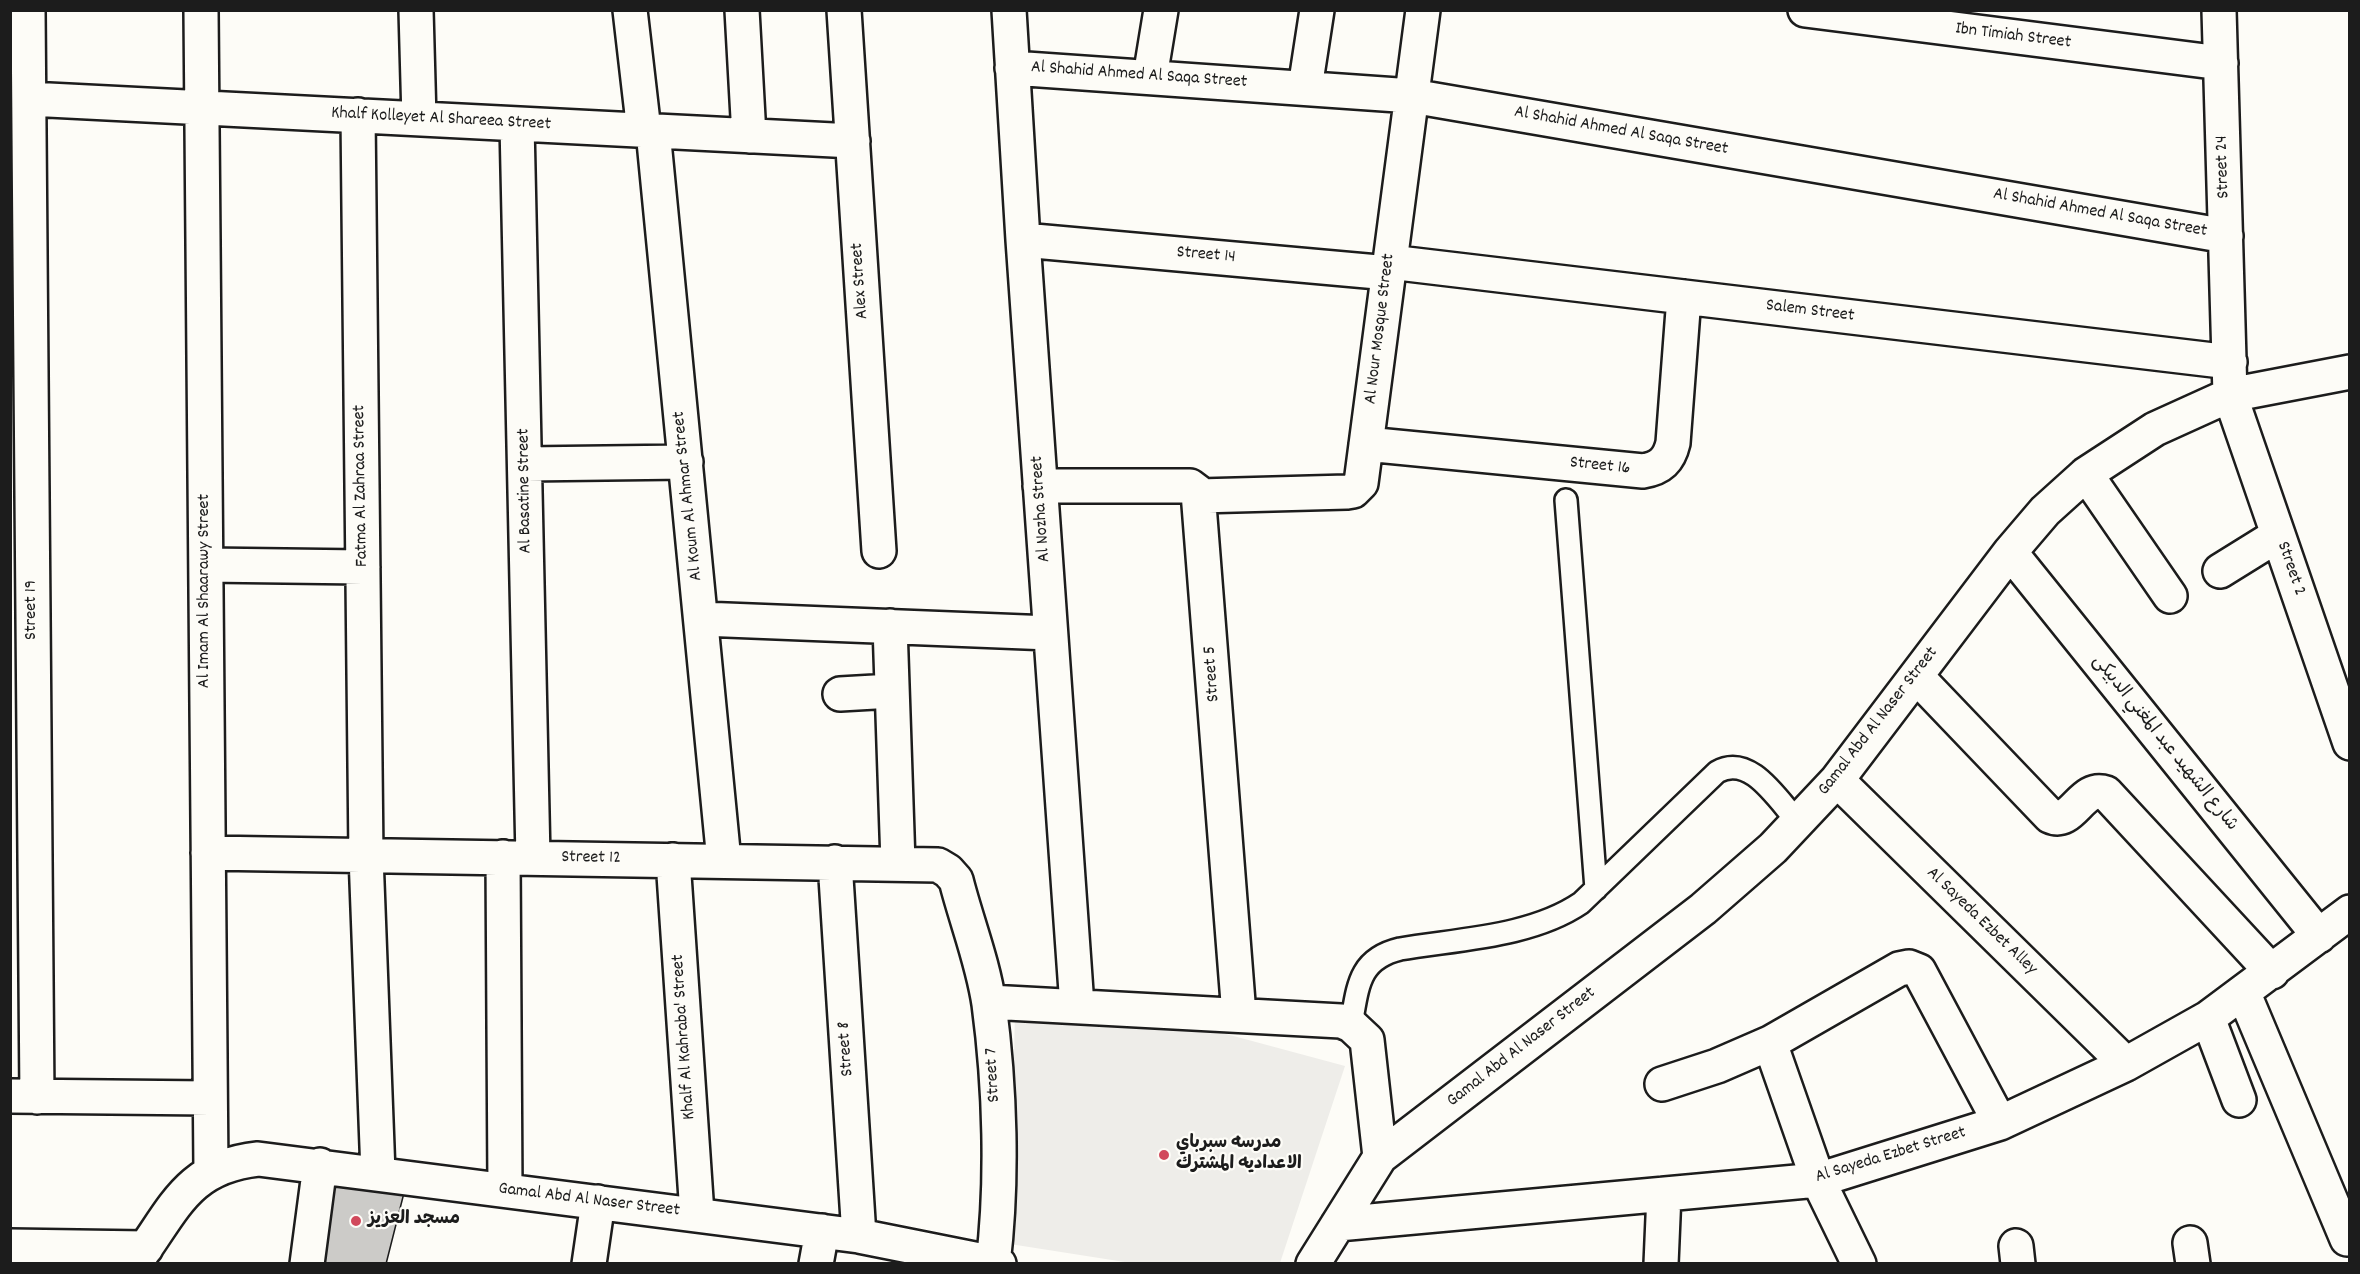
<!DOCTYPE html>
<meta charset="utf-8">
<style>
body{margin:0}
#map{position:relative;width:2360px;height:1274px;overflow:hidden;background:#fdfcf7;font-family:Dekko,sans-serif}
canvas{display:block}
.frame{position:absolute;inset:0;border:12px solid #1c1c1c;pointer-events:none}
</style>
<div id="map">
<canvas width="2360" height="1274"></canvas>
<div class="frame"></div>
</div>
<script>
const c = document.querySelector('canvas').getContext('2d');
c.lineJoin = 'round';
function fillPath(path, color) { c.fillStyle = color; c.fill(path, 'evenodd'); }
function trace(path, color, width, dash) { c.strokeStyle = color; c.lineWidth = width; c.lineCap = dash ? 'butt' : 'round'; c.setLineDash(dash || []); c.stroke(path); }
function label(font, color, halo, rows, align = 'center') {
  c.font = font + ' Dekko,"Playpen Sans Arabic",sans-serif'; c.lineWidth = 4.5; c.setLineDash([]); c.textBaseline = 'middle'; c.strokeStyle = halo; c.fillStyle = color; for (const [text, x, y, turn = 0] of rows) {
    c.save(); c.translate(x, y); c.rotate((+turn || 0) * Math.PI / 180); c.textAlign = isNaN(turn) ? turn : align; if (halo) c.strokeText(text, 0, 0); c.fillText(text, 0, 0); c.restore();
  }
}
fillPath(new Path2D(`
 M1015 1010 1189 1024 1345 1066 1280 1263H1131L1010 1244Z`), '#eeede9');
const building = new Path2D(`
 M408 1177 386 1264H308L322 1178Z`);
fillPath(building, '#cccbc8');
trace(building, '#1c1c1c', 1.5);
const lane = new Path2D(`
 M1566 500 1596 889
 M1351 1025C1358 987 1358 959 1400 949 1458 939 1531 937 1581 903L1717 772C1750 753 1777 799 1798 822`);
const street = new Path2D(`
 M28 10 37 1097
 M201 10 211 1171
 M416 10 419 119
 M630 10 644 131
 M742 10 749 136
 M844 10 879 551
 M1009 10 1023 240 1077 1006
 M1805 10 2221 63
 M2219 10 2230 395 2350 743
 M1012 68 1412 96 2226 236
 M1150 77 1161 10
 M1305 88 1317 10
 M29 99 853 141
 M358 115 366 856 378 1173
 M517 124 533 858
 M653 131 724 861
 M1023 240 1389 273
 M1390 262 2230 362
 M1366 444 1643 471C1661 468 1669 460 1673 443L1684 297
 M525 464 686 462
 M2086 474 2170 596
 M1040 486H1190L1198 492 1239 1015
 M1199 496 1347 492 1353 491 1361 483 1423 10
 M2010 552 2319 936
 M206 565 363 567
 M2220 571 2278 535
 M702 619 1050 633
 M890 626 898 863
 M1916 676 2050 816C2073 827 2081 784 2106 793L2272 972
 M840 694 892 691
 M1837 780 2126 1064
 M208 853 938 865 948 871 956 880C966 920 983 962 989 1004 1000 1086 1003 1181 993 1264
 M503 857 505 1190
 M673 860 697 1214
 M835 862 859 1236
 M2244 994 2347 1239
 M989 1002 1341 1021 1351 1025 1367 1040 1380 1157
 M2208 1018 2239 1100
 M1770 1043 1818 1180 1859 1264
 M1662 1084 1717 1066 1770 1043 1899 969 1909 967 1919 971 2000 1123
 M10 1096 210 1098
 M1338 1224 1818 1180 2000 1123 2126 1064 2208 1018 2350 912
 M2190 1243 2193 1264
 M10 1246 146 1248
 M2016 1246 2018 1264
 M134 1264C174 1211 185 1167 258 1159L859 1236 999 1264
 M307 1264 320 1165
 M589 1264 598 1202
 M816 1264 822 1231
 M1313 1264 1380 1157 1703 909 1773 848 1837 780 2010 552 2045 511 2086 474 2155 429 2230 395 2350 372
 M1661 1264 1664 1194`);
trace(lane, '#1c1c1c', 26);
trace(street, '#1c1c1c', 38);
trace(lane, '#fdfcf7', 21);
trace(street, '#fdfcf7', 33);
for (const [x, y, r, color] of [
 [1164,1155,6,"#d1495b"],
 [356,1221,6,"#d1495b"]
]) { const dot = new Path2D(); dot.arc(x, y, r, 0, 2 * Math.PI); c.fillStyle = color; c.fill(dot); trace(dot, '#fdfcf7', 2); }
label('18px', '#1c1c1c', '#fdfcf7', [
 ["Ibn Timiah Street",2013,37,7],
 ["Al Shahid Ahmed Al Saqa Street",1139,76,4],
 ["Khalf Kolleyet Al Shareea Street",441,120,3],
 ["Al Shahid Ahmed Al Saqa Street",1621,132,10],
 ["Street 24",2224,167,-92],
 ["Al Shahid Ahmed Al Saqa Street",2100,214,10],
 ["Street 14",1206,256,5],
 ["Alex Street",861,281,-94],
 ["Salem Street",1810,312,7],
 ["Al Nour Mosque Street",1381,329,-83],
 ["Street 16",1600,467,6],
 ["Fatma Al Zahraa Street",362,486,-91],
 ["Al Basatine Street",526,491,-91],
 ["Al Koum Al Ahmar Street",689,496,-96],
 ["Al Nozha Street",1042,509,-94],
 ["Street 2",2290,569,71],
 ["Al Imam Al Shaarawy Street",206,591,-90],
 ["Street 19",33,610,-90],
 ["Street 5",1213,674,-94],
 ["Gamal Abd Al Naser Street",1879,722,-52],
 ["شارع الشهيد عبد المغني الدبيكى",2164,744,51],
 ["Street 12",591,859,1],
 ["Al Sayeda Ezbet Alley",1981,922,44],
 ["Khalf Al Kahraba' Street",685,1037,-94],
 ["Gamal Abd Al Naser Street",1522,1048,-38],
 ["Street 8",847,1049,-94],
 ["Street 7",994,1075,-93],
 ["Al Sayeda Ezbet Street",1891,1156,-17],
 ["Gamal Abd Al Naser Street",589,1201,7]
]);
label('bold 18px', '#1c1c1c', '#fdfcf7', [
 ["مدرسه سبرباي",1176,1145],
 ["الاعداديه المشترك",1176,1166],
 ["مسجد العزيز",368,1221]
], 'left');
</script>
